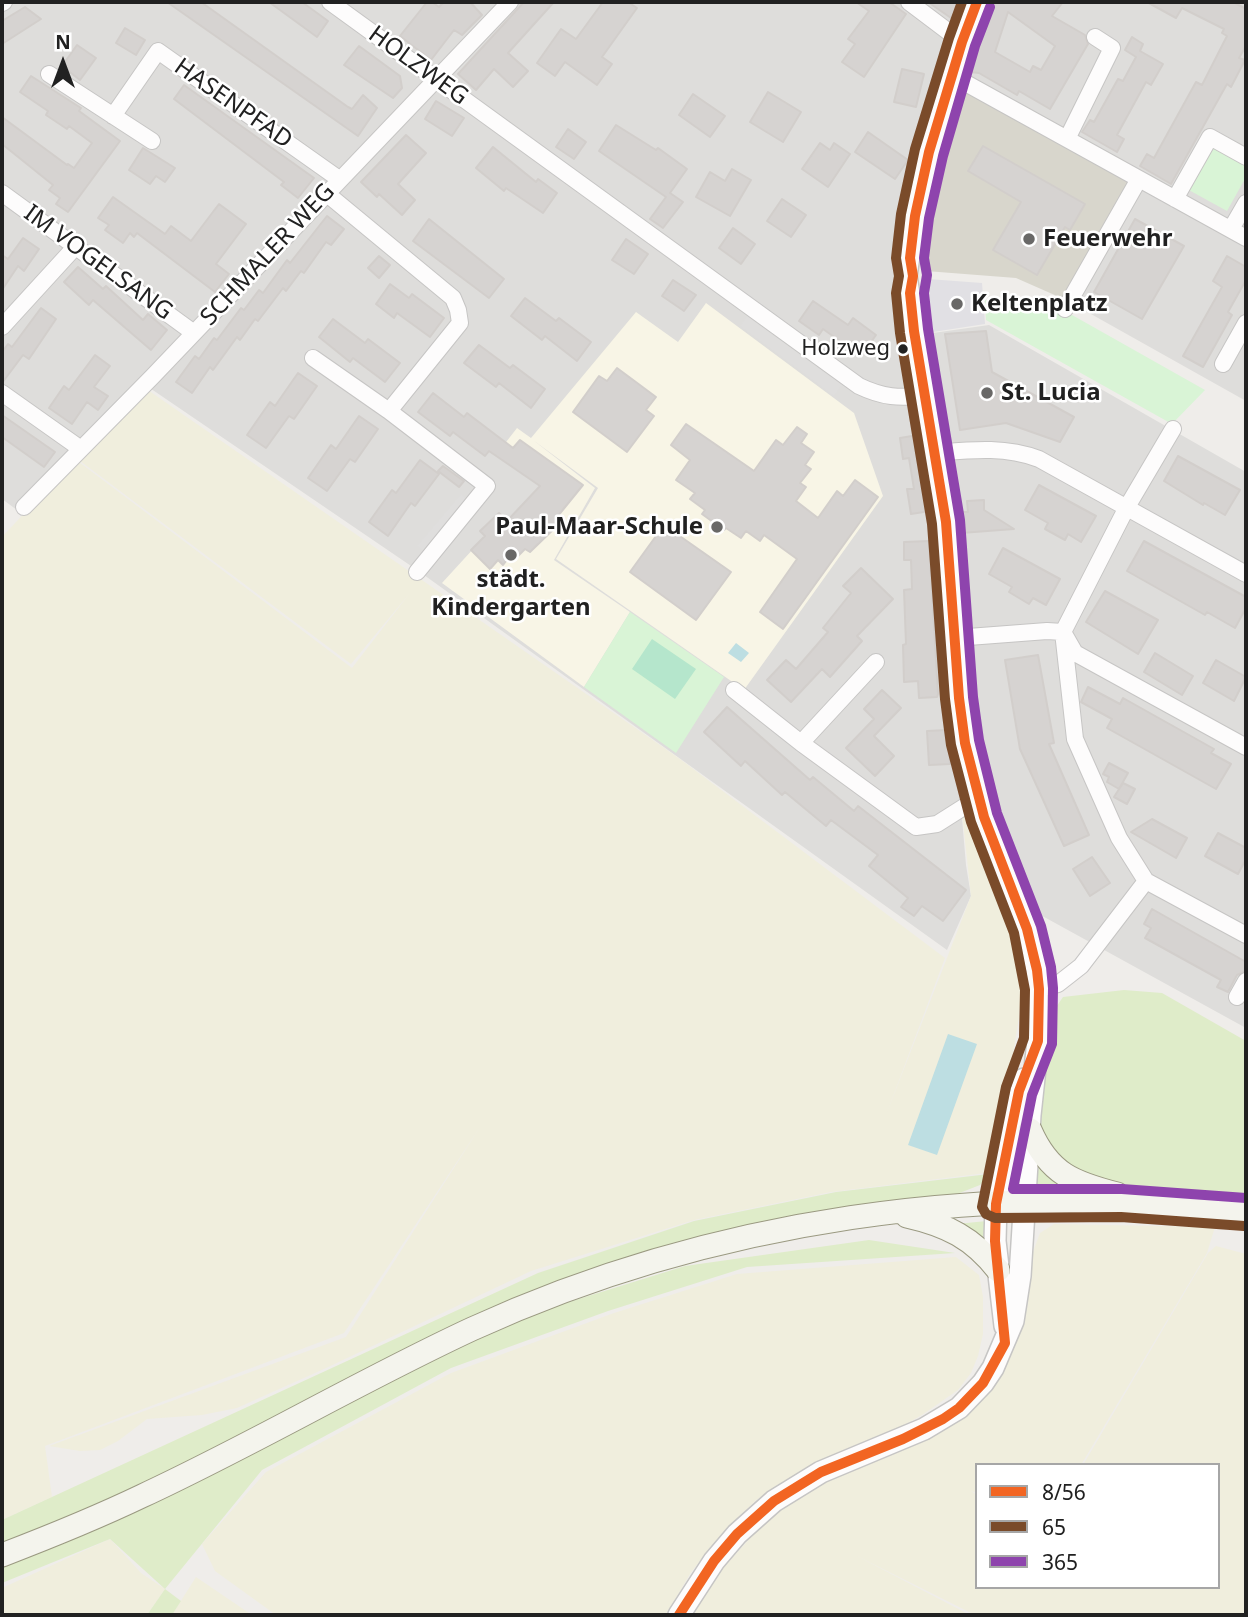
<!DOCTYPE html>
<meta charset="utf-8">
<style>
body{margin:0}
#map{position:relative;width:1248px;height:1617px;overflow:hidden;background:#efedea;font-family:"Noto Sans",sans-serif}
canvas{display:block}
.frame{position:absolute;inset:0;border:4px solid #212121;pointer-events:none}
.legend{position:absolute;left:975px;top:1463px;width:245px;height:126px;box-sizing:border-box;background:#fff;border:2px solid #a6a6a6;margin:0;padding:9px 12px;list-style:none;font-size:21px;color:#212121}
.legend li{display:flex;align-items:center;gap:14px;height:35px}
.legend b{width:35px;border:2px solid #a6a6a6}
.north{position:absolute;left:28px;top:28px;width:70px;height:70px;-webkit-text-stroke:5px #fff;paint-order:stroke;rotate:0deg;font-size:19px;font-weight:700;line-height:28px;text-align:center;color:#212121}
.north::after{content:'';display:block;margin:auto;width:24px;height:32px;background:#212121;clip-path:polygon(50% 0,100% 100%,50% 72%,0 100%)}
</style>
<div id="map">
<canvas width="1248" height="1617"></canvas>
<div class="frame"></div>
<ul class="legend">
<li><b style="height:9px;background:#f26522"></b>8/56</li>
<li><b style="height:9px;background:#7a4b2a"></b>65</li>
<li><b style="height:9px;background:#8e44ad"></b>365</li>
</ul>
<div class="north">N</div>
</div>
<script>
const c = document.querySelector('canvas').getContext('2d');
c.lineJoin = 'round';
function fillPath(path, color) { c.fillStyle = color; c.fill(path, 'evenodd'); }
function trace(path, color, width, dash) { c.strokeStyle = color; c.lineWidth = width; c.lineCap = dash ? 'butt' : 'round'; c.setLineDash(dash || []); c.stroke(path); }
function label(font, color, halo, rows, align = 'center') {
  c.font = font + ' "Noto Sans",sans-serif'; c.lineWidth = 5; c.setLineDash([]); c.textBaseline = 'middle'; c.strokeStyle = halo; c.fillStyle = color; for (const [text, x, y, turn = 0] of rows) {
    c.save(); c.translate(x, y); c.rotate((+turn || 0) * Math.PI / 180); c.textAlign = isNaN(turn) ? turn : align; if (halo) c.strokeText(text, 0, 0); c.fillText(text, 0, 0); c.restore();
  }
}
fillPath(new Path2D(`
 M2 2H1246V401L1066 300 1134 172 949 70 900 249 902 333 938 538 966 865 971 896 947 950 417 570 141 382 17 510 2 499Z
 M989 325 1246 472V1028L1026 907 974 775 957 518 937 412 926 334Z`), '#dedddb');
fillPath(new Path2D(`
 M706 303 854 413 883 496 744 690 556 559 598 488 533 440 595 488 554 560 630 612 584 687 442 583 485 536 480 531 499 513 508 521 548 491 496 455 517 428 531 438 636 312 678 342Z`), '#f8f5e6');
fillPath(new Path2D(`
 M966 92 1129 181 1066 300 1016 278 926 271 935 193Z`), '#d8d6cc');
fillPath(new Path2D(`
 M145 388 680 759 945 958 886 1115 971 896 962 813 967 806 1013 939 1022 977 1019 1017 994 1172 831 1192 694 1220 531 1271 326 1368 237 1408 202 1415 147 1419 118 1441 100 1450 80 1451 49 1446 346 1337 480 1127 344 1333 45 1446 52 1497 2 1520V537L75 459 352 668 409 594 351 664 76 458Z
 M1054 1224 1215 1227 1207 1253 1081 1465H977V1493L971 1491 977 1495V1587H1218V1465H1083L1208 1253 1216 1246 1246 1254V1615H975L855 1555 970 1615H688L705 1588 772 1514 812 1487 996 1379 1014 1349 1027 1309 1033 1252 1040 1233Z
 M956 1257 979 1275 983 1297V1334L978 1356 971 1373 958 1390 922 1415 899 1428 818 1461 756 1500 709 1549 690 1574 666 1615H276L215 1571 202 1544 266 1472 451 1373 614 1313 737 1274Z
 M110 1539 141 1573 165 1589 147 1615H2V1588Z
 M196 1577 252 1615H172Z`), '#f0eedd');
fillPath(new Path2D(`
 M1124 990 1162 993 1246 1041V1201L1111 1186 1061 1170 1035 1117 1044 1040 1050 1016 1063 997Z
 M1035 1161 1050 1177 1072 1190 1036 1192Z
 M989 1174 980 1185 957 1194 869 1207 656 1250 52 1530 2 1548V1520L538 1273 694 1221 836 1192Z
 M987 1221V1252L946 1225Z
 M869 1240 955 1253 747 1267 608 1311 451 1368 262 1470 165 1589 181 1601 172 1615H147L165 1589 110 1539 2 1583V1564L282 1435 527 1315 685 1266Z`), '#dfecc9');
fillPath(new Path2D(`
 M1212 147 1246 165V177L1227 211 1187 189Z
 M985 300 1065 311 1205 390 1172 424 986 320Z
 M630 612 724 677 676 753 584 687Z`), '#d9f4d6');
fillPath(new Path2D(`
 M652 639 696 669 675 699 632 669Z`), '#b5e6cc');
fillPath(new Path2D(`
 M747 316 842 385 834 396 740 326Z
 M461 494 470 502 426 554 417 546Z`), '#dfdedd');
fillPath(new Path2D(`
 M928 279 982 283 985 324 933 332Z`), '#e1e0e4');
fillPath(new Path2D(`
 M736 643 749 653 741 662 728 653Z
 M948 1034 977 1044 937 1155 908 1145Z`), '#bddee2');
const building = new Path2D(`
 M167 2H201L348 107 352 109 363 95 377 108 358 136Z
 M269 2H302L328 21 317 37Z
 M427 2H432L439 7 444 2H470L482 15 462 35 454 30 431 60 400 36Z
 M524 2H554L508 53 528 71 513 87 494 69 476 90 458 74Z
 M603 2H628L637 8 602 57 612 64 597 85 565 62 555 76 537 63 561 29 576 39Z
 M856 2H889L906 14 864 77 842 62 855 44 848 39 869 11Z
 M928 2H962L951 18Z
 M994 2H1063L1052 16 1085 35 1088 44 1050 109 1019 91 1017 95 979 73 970 72 973 51ZM1008 12 1055 46 1041 70 1033 66 1030 72 995 52Z
 M1147 2H1233L1246 9V46L1239 58 1245 60 1231 87 1227 84 1171 184 1140 166 1147 154 1154 158 1196 82 1202 85 1227 36 1222 33 1224 29 1182 8 1176 18Z
 M25 7 41 19 2 44V21Z
 M125 28 145 40 136 55 116 43Z
 M1132 37 1143 44 1140 51 1163 64 1151 85 1146 82 1117 135 1124 139 1117 152 1082 132 1090 120 1094 122 1118 79 1123 81 1136 57 1125 50Z
 M77 45 96 58 80 80 62 66Z
 M359 46 400 76 402 88 393 98 344 65Z
 M902 69 924 74 916 107 894 102Z
 M31 76 81 108 79 111 120 141 68 212 56 204 60 198 49 190 53 185 2 144V117L67 165 68 164 74 168 92 143 69 126 67 129 46 115 48 111 20 92Z
 M184 85 314 178 298 198 281 185 284 182 174 99Z
 M768 92 801 112 783 142 750 122Z
 M693 94 725 116 710 137 679 115Z
 M436 101 464 118 452 136 425 119Z
 M616 125 656 150 658 148 687 169 670 193 683 202 663 228 650 219 666 197 599 151Z
 M568 129 586 142 574 159 556 147Z
 M868 132 908 160 895 179 855 152Z
 M406 135 426 153 398 184 415 200 402 215 379 194 377 197 361 182Z
 M820 143 830 150 834 143 850 154 828 187 802 169Z
 M983 146 1085 204 1070 230 1065 227 1037 275 993 250 1021 202 968 171Z
 M493 147 536 182 538 179 557 193 543 213 506 188 504 191 476 168Z
 M143 148 175 168 165 182 156 176 150 184 129 170Z
 M732 169 751 180 730 216 696 197 710 172 725 181Z
 M113 197 165 234 171 226 191 241 219 204 246 224 216 264 229 274 215 292 137 233 134 237 130 233 123 243 105 230 109 225 98 218Z
 M782 199 806 215 791 237 767 221Z
 M327 216 344 229 331 245 326 242 304 273 301 271 286 291 283 288 258 321 255 319 240 340 237 337 213 370 210 367 192 393 176 382 195 356 199 359 214 338 217 340 241 308 244 310 259 290 263 293 287 260 290 263Z
 M429 219 504 279 489 298 413 241Z
 M1135 219 1184 246 1142 319 1094 292Z
 M733 228 755 244 741 264 719 248Z
 M23 238 39 249 24 271 18 266 2 290V255L8 259Z
 M626 239 648 254 634 274 612 260Z
 M379 256 390 265 379 278 368 268Z
 M1227 256 1246 267V280L1228 312 1232 315 1203 367 1183 356 1222 287 1213 281Z
 M78 267 103 289 106 286 143 320 148 314 167 330 151 350 93 300 89 305 64 282Z
 M673 280 696 295 684 311 662 296Z
 M390 284 409 298 412 294 444 318 430 337 397 313 394 318 376 304Z
 M525 298 556 321 559 318 591 342 577 361 545 336 542 340 511 316Z
 M813 301 848 325 853 318 876 335 861 356 823 329 819 335 799 321Z
 M41 308 56 319 29 359 23 355 2 383V352L8 344 12 347Z
 M333 319 365 343 368 339 400 363 385 382 353 358 350 362 319 337Z
 M986 331 992 372 1074 417 1060 442 1006 423 960 430 945 334Z
 M479 345 510 368 513 365 545 389 531 408 499 383 496 387 464 363Z
 M95 355 110 366 94 387 108 396 98 410 87 402 72 424 49 408 64 386 69 390Z
 M617 368 656 397 646 410 654 416 627 452 573 412 599 376 607 381Z
 M298 373 317 386 294 419 289 416 266 448 247 435 270 402 275 406Z
 M433 393 464 417 467 413 513 448 520 440 583 485 557 517 562 521 530 552 525 549 513 561 509 557 503 565 498 560 490 569 471 550 485 536 480 531 499 513 507 521 540 486 489 451 485 456 453 432 450 436 418 412Z
 M2 415 55 452 44 467 2 437Z
 M359 416 378 429 355 462 350 459 327 491 308 478 331 445 336 449Z
 M686 424 754 471 776 440 783 445 797 427 807 434 801 443 814 452 805 465 811 469 800 483 806 487 796 501 818 518 837 491 843 496 855 480 878 497 783 629 760 612 797 559 764 535 760 541 746 531 741 538 726 528 724 530 702 514 705 510 690 499 695 493 676 480 690 460 671 445Z
 M918 435 930 511 911 514 907 489H914L909 458 903 459 900 438Z
 M1178 456 1240 490 1225 515 1204 503 1203 505 1164 481Z
 M420 460 439 474 415 506 411 503 388 536 369 522 392 490 396 493Z
 M443 466 464 481 459 487 438 471Z
 M1039 485 1096 516 1081 542 1068 534 1065 540 1045 529 1048 523 1025 510Z
 M984 500V510L1014 529 961 533 960 512H968L967 501Z
 M664 525 731 572 696 620 630 572Z
 M929 541 938 694 937 697 919 698 918 681 904 682 903 645 906 644 904 590 912 589 911 560H904V542Z
 M1144 541 1246 597V608L1235 628 1207 612 1205 615 1127 571Z
 M1003 548 1060 579 1046 605 1033 598 1029 604 1009 592 1012 587 989 574Z
 M861 568 893 599 857 636 862 641 830 677 822 669 791 702 767 680 786 660 796 669 828 632 823 628 851 593 843 586Z
 M1105 591 1158 620 1138 654 1086 622Z
 M1155 653 1193 676 1182 695 1144 672Z
 M1038 655 1054 743 1049 744 1089 835 1064 846 1020 749 1005 660Z
 M1216 660 1246 677 1234 701 1203 683Z
 M1088 687 1120 704 1123 698 1214 749 1211 753 1231 764 1216 789 1107 728 1112 719 1081 702Z
 M882 690 901 708 874 736 894 756 875 776 846 748 874 719 864 709Z
 M727 707 810 780 813 777 854 811 858 806 966 890 943 921 922 906 914 916 901 907 908 898 869 866 878 855 831 820 826 826 785 792 782 795 745 761 741 766 704 732Z
 M948 730 950 764 929 765 927 731Z
 M1109 763 1128 773 1119 789 1107 782 1109 777 1103 774Z
 M1123 783 1135 789 1127 804 1114 797Z
 M1152 819 1187 838 1176 858 1131 832Z
 M1218 833 1246 848V859L1238 874 1205 856Z
 M1092 857 1110 883 1090 896 1073 869Z
 M1152 909 1246 962V971L1237 975 1228 992 1217 987 1221 980 1145 938 1151 928 1144 924Z`);
fillPath(building, '#d6d3d1');
trace(building, '#d2cecb', 2);
const minor = new Path2D(`
 M330 2 859 386C882 397 900 399 925 395
 M909 2 962 42
 M2 3 4 2
 M49 74 152 141
 M953 76 1246 238
 M113 116 158 51 339 179
 M1067 139 1112 48 1095 37
 M2 193 194 333
 M326 193 453 298 458 310 460 323 389 411 487 486 417 572
 M1175 199 1210 137 1246 157
 M1231 229 1246 203
 M1065 309 1139 179
 M2 327 76 246
 M313 358 389 411
 M1223 364 1246 323
 M2 393 81 449
 M1173 429 1127 507 1063 632 1075 739 1119 838 1146 881 1246 935
 M935 453C971 450 1004 446 1039 459L1246 574
 M24 507 153 376 510 2
 M955 638 1047 631 1063 632 1075 653 1246 747
 M734 690 801 743 916 827 937 824 978 798
 M801 743 876 662
 M1039 989 1058 984 1081 966 1146 881
 M1237 997 1246 981`);
const tertiary = new Path2D(`
 M1005 1326 995 1241 996 1204 1002 1167 1024 1079
 M679 1615 714 1561 737 1534 774 1501 821 1472 924 1429 959 1408 983 1383 993 1368 1013 1321 1020 1276 1030 1115 1038 1041 1037 970 1027 929 984 817 965 743 959 698 946 522 906 276 915 216 929 152 962 42 977 2`);
const secondary = new Path2D(`
 M1030 1130C1049 1174 1074 1183 1117 1194
 M907 1216C947 1225 973 1238 998 1270
 M2 1555C49 1537 96 1518 142 1496 254 1444 360 1381 472 1329 710 1220 986 1180 1246 1212`);
trace(minor, '#c6c5c4', 18);
trace(tertiary, '#c6c5c4', 24);
trace(secondary, '#9a9981', 25);
trace(minor, '#fdfcfc', 16);
trace(tertiary, '#fdfcfc', 21);
trace(secondary, '#f4f4ed', 23);
trace(new Path2D(`
 M679 1615 714 1561 737 1534 774 1501 821 1472 903 1439 943 1419 959 1408 983 1383 1005 1343 995 1241 996 1204 1019 1091 1038 1041 1039 989 1037 970 1027 929 984 817 965 743 959 698 946 522 914 331 910 293 913 276 910 258 915 216 929 152 962 42 977 2`), '#f26522', 10);
trace(new Path2D(`
 M962 2 949 38 915 149 901 214 896 258 899 276 896 293 900 333 932 524 945 699 951 745 971 822 1014 933 1025 990 1024 1038 1006 1087 982 1207 986 1214 995 1218 1121 1217 1244 1226`), '#7a4b2a', 10);
trace(new Path2D(`
 M990 7 975 46 943 156 929 218 924 258 927 275 924 293 928 329 960 520 973 697 979 740 997 813 1041 926 1051 967 1053 988 1052 1044 1032 1095 1013 1189H1122L1246 1198`), '#8e44ad', 10);
for (const [x, y, r, color] of [
 [1029,239,7,"#696867"],
 [957,304,7,"#696867"],
 [903,349,6,"#212121"],
 [987,393,7,"#696867"],
 [717,527,7,"#696867"],
 [511,555,7,"#696867"]
]) { const dot = new Path2D(); dot.arc(x, y, r, 0, 2 * Math.PI); c.fillStyle = color; c.fill(dot); trace(dot, '#fff', 2.5); }
label('22px', '#212121', '#fff', [
 ["Holzweg",890,349]
], 'right');
label('24px', '#212121', '#fff', [
 ["HOLZWEG",418,66,36],
 ["HASENPFAD",233,104,35],
 ["SCHMALER WEG",268,255,-47],
 ["IM VOGELSANG",98,263,36]
]);
label('bold 24px', '#212121', '#fff', [
 ["Feuerwehr",1043,239],
 ["Keltenplatz",971,304],
 ["St. Lucia",1001,393],
 ["Paul-Maar-Schule",703,527,"right"],
 ["städt.",511,580,"center"],
 ["Kindergarten",511,608,"center"]
], 'left');
</script>
